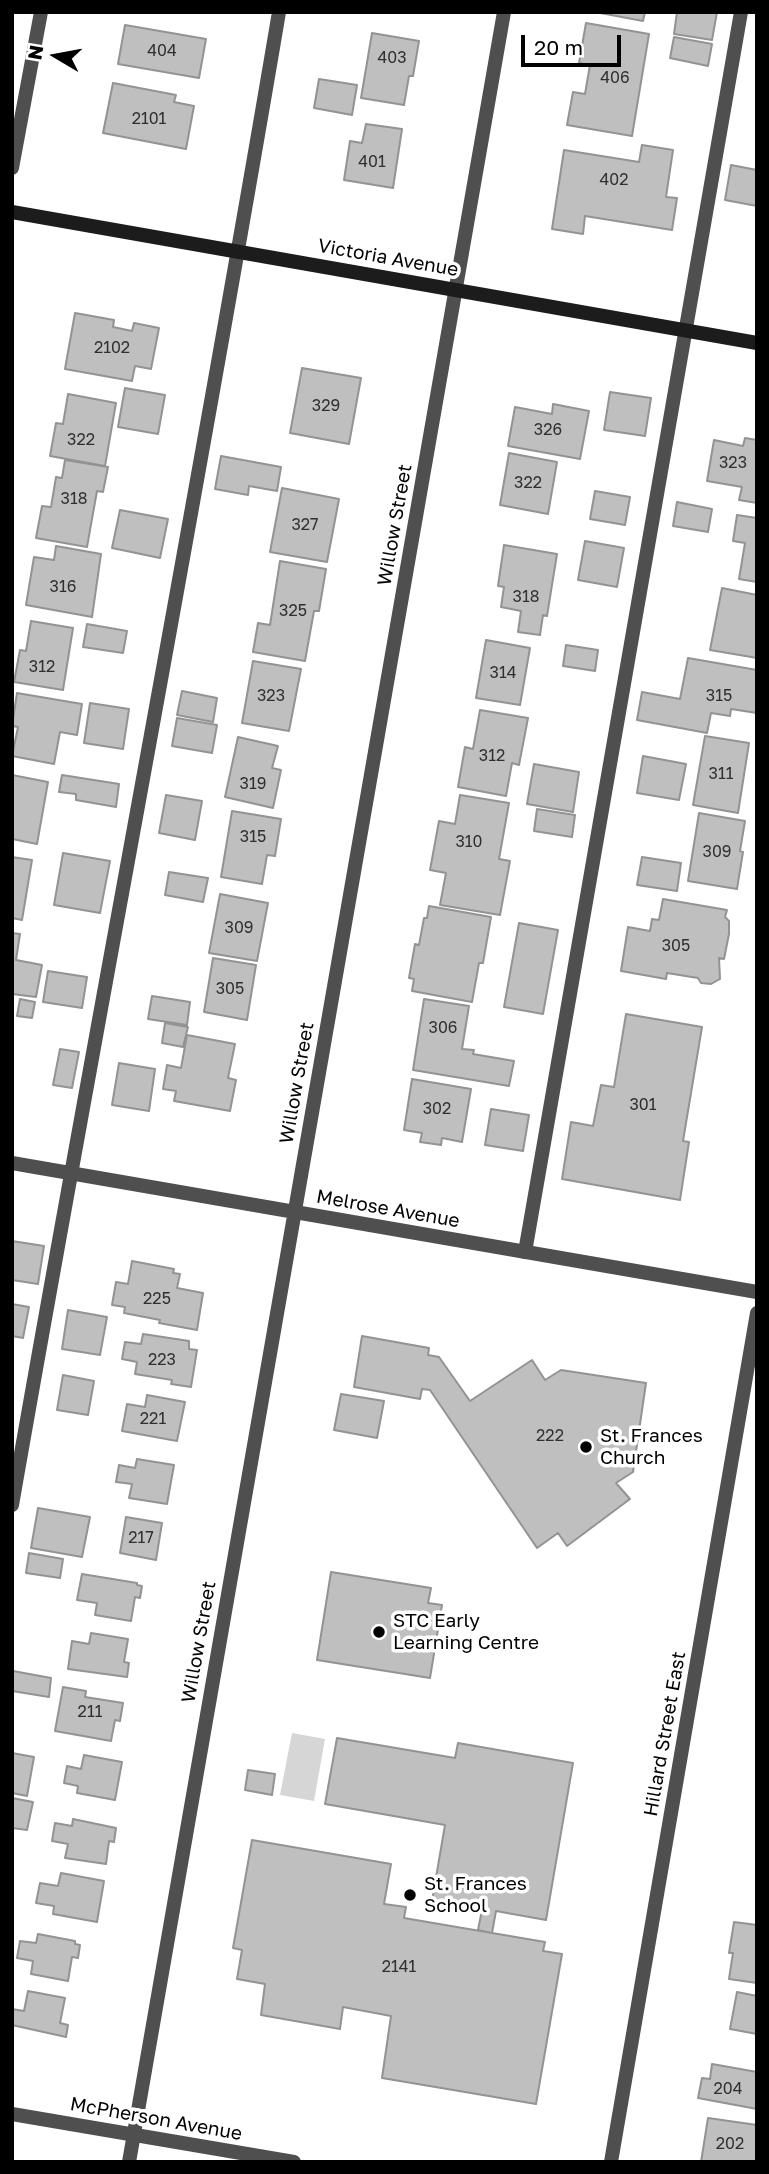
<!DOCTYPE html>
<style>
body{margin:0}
#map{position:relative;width:769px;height:2174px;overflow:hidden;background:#fff;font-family:"Golos Text",sans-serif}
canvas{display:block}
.frame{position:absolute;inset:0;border:14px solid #000;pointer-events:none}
.north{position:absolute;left:21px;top:21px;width:70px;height:70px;-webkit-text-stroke:5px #fff;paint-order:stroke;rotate:280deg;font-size:19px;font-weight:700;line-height:28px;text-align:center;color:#000}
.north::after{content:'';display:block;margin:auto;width:24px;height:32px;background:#000;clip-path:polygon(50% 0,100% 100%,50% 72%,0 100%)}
.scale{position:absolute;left:521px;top:35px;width:100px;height:32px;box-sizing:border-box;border:4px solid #000;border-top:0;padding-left:9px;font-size:21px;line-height:24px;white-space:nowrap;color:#000;-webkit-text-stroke:5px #fff;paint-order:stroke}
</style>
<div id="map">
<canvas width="769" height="2174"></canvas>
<div class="frame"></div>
<div class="north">N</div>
<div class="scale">20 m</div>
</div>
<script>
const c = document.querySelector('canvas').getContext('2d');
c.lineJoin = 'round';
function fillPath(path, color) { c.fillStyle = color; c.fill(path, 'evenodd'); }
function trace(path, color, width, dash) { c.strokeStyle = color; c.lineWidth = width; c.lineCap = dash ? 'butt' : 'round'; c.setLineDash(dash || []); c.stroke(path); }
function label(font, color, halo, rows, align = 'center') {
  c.font = font + ' "Golos Text",sans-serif'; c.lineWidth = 7; c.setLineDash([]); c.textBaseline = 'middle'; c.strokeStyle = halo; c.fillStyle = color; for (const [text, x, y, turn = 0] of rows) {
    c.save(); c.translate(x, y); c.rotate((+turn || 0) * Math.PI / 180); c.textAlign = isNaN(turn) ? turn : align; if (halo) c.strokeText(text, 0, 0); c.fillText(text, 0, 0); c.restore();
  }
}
fillPath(new Path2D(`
 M292 1733 325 1739 314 1801 280 1795Z`), '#d6d6d6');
const building = new Path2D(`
 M595 12H645L643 21Z
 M677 12H717L712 40 674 34Z
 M586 23 649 34 632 136 567 125 573 92 585 94 590 65 579 63Z
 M125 25 206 39 199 78 118 64Z
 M372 33 419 41 413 76H409L404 105 361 98Z
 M674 37 712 44 708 66 670 58Z
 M319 79 357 85 352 115 314 108Z
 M113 83 176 95 174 102 194 106 186 149 103 133Z
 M366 124 402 129 393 188 344 180 350 141 362 143Z
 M642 145 673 150 666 197 677 198 672 230 585 216 583 234 552 229 564 150 639 162Z
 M731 165 757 170V206L725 200Z
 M75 313 114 320 113 327 132 331 134 323 159 328 151 369 135 366 132 381 65 369Z
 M302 368 361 378 349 444 290 433Z
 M125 388 165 395 158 434 118 427Z
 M610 392 651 398 645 436 604 430Z
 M68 394 116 403 105 466 50 456 56 423 63 424Z
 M553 404 589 411 580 459 508 446 515 407 552 414Z
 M745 438 757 440V503L739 500 742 487 707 481 714 440 743 446Z
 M509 453 557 462 548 514 500 505Z
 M221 456 281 467 277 491 249 486 248 495 215 489Z
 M65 460 108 467 103 492 97 491 87 547 36 538 42 506 51 507 56 477 62 478Z
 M282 488 339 499 327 562 270 552Z
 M595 491 630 497 625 525 590 519Z
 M677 502 712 509 708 532 673 526Z
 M120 510 168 519 160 558 112 548Z
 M737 515 757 518V582L739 579 745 543 733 541Z
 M585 541 624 548 617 587 578 580Z
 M504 545 557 554 547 616 543 615 540 635 518 632 521 611 501 607 504 587 498 586Z
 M56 546 101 554 92 617 26 605 34 557 54 560Z
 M280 561 326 569 319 611H314L305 661 253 652 258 623 270 625Z
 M722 588 757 595V658L710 650Z
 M31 621 73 628 63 690 14 682 20 650 26 651Z
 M87 624 127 631 123 653 83 647Z
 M486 640 530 648 520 705 476 698Z
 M566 645 598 650 595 671 563 666Z
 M688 658 757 670V713L731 709 730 716 711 713 707 733 637 720 642 692 680 699Z
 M253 661 301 669 289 731 242 723Z
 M182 691 217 698 213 722 177 715Z
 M17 693 82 704 77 735 60 732 54 764 12 756 18 727 12 726Z
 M90 703 129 709 123 749 84 743Z
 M480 710 528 718 519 765 512 763 506 796 458 787 465 747 473 749Z
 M177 718 217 725 212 753 172 746Z
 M705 736 749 743 738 813 693 805Z
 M238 737 278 746 272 768 281 770 273 808 225 797Z
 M643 756 686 764 679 800 637 793Z
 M534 764 579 772 573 812 527 804Z
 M12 775 48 782 37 844 12 839Z
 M62 775 119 784 116 807 76 800V794L59 792Z
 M166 795 202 801 195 840 159 833Z
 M460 795 509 803 499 859 510 861 500 915 440 905 446 873 430 870 439 821 455 824Z
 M537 809 575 815 572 837 534 831Z
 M232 811 281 819 275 856 267 855 262 884 221 877Z
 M699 813 745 821 740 851 743 852 737 889 688 881Z
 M63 853 110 861 100 913 54 905Z
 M12 857 32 860 22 920 12 918Z
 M642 857 681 863 677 891 637 885Z
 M169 872 208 878 203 902 165 895Z
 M220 894 268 903 257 961 209 953Z
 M663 899 727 910 725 917 729 921V934L724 959 719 958 720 979 711 984 701 983 698 978 667 973 666 979 621 971 628 927 650 931 652 919 659 920Z
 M429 906 491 917 483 963H479L472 1002 412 991 414 979 409 978 415 944 419 945 424 918H427Z
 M519 923 558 930 543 1014 504 1007Z
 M12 933 20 934 16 960 42 965 36 997 12 994Z
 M213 958 256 965 247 1020 204 1012Z
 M48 971 87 977 82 1008 43 1002Z
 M152 996 190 1002 187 1025 148 1019Z
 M20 999 35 1002 32 1018 17 1016Z
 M424 999 469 1006 462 1049 474 1050 473 1054 514 1061 509 1086 413 1070Z
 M626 1014 702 1027 683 1141 689 1142 680 1200 562 1179 571 1122 593 1126 601 1085 614 1087Z
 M165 1023 188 1027 183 1047 162 1043Z
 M187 1035 235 1044 228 1078 236 1080 230 1111 174 1101 176 1091 163 1089 167 1065 181 1068Z
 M60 1049 79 1052 72 1088 53 1085Z
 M119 1063 155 1069 149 1111 112 1105Z
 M412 1079 471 1089 462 1142 442 1138 441 1145 420 1142 422 1133 404 1130Z
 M491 1109 529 1115 523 1151 485 1145Z
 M12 1241 44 1246 38 1284 12 1280Z
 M132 1261 174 1269 173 1273 180 1274 177 1288 203 1293 197 1330 159 1323 160 1320 124 1313 125 1307 112 1305 116 1282 128 1284Z
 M12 1304 29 1307 23 1338 12 1336Z
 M68 1310 107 1317 100 1355 62 1349Z
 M143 1334 189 1341V1349L197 1350 191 1387 171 1384 172 1380 135 1374 137 1362 122 1359 125 1342 141 1344Z
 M362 1336 429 1348 428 1355 439 1357 470 1401 532 1360 545 1380 561 1370 646 1383 633 1472 616 1483 630 1499 567 1546 558 1533 537 1548 430 1390 422 1389 420 1399 354 1387Z
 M63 1375 94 1381 88 1415 57 1410Z
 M341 1394 384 1401 377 1438 334 1430Z
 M147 1395 185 1402 177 1441 122 1431 127 1404 145 1407Z
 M137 1459 174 1465 167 1504 129 1498 132 1484 116 1482 119 1465 135 1468Z
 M38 1508 90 1517 82 1557 31 1548Z
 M126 1517 162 1523 156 1560 120 1553Z
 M29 1553 63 1559 60 1578 26 1573Z
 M331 1572 431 1588 428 1603 442 1605 430 1678 317 1660Z
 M82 1574 137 1583V1585L142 1586 140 1598 135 1597 131 1621 95 1615 97 1603 77 1600Z
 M91 1633 128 1639 124 1662 129 1663 127 1677 68 1669 72 1641 89 1644Z
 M13 1671 51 1678 49 1697 12 1691Z
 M63 1687 86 1691 85 1697 123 1703 120 1721 115 1720 111 1741 55 1731Z
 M337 1738 455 1758 458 1743 573 1763 546 1920 496 1911 492 1933 478 1930 482 1910 432 1901 445 1825 325 1804Z
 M12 1753 34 1757 27 1796 12 1793Z
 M84 1755 122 1762 115 1800 77 1793 78 1786 64 1783 67 1766 81 1769Z
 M248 1770 275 1774 272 1795 245 1790Z
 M12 1798 33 1802 27 1830 12 1828Z
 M73 1819 116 1828 114 1842 109 1841 106 1864 65 1858 68 1844 52 1841 55 1823 72 1826Z
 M252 1840 391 1864 384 1904 406 1907 404 1918 545 1942 543 1951 562 1954 536 2104 382 2078 391 2016 343 2007 340 2029 261 2015 265 1984 237 1979 242 1950 233 1948Z
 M61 1873 104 1881 97 1922 53 1914 54 1906 36 1903 40 1883 58 1886Z
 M734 1922 757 1925V1983L729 1979 733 1953H729Z
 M38 1934 75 1941V1944L80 1945 78 1958 72 1957 68 1981 31 1974 33 1961 17 1958 20 1941 36 1943Z
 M28 1991 65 1998 60 2023 68 2025 66 2037 12 2025V2009L24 2011Z
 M737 1992 757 1996V2034L730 2029Z
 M712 2064 757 2072V2109L698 2098 702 2078 710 2079Z
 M708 2118 757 2125V2162H701Z`);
fillPath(building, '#bfbfbf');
trace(building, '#939393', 2);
trace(new Path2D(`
 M525 1252 741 12
 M12 1505C99 1007 195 511 279 12`), '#4f4f4f', 14);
trace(new Path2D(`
 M12 168 41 12
 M12 1163 757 1292
 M12 2114 294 2162
 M129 2162 504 12
 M611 2162 757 1313`), '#4f4f4f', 14);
trace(new Path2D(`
 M12 212 757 343`), '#1c1c1c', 14);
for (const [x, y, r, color] of [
 [586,1447,7,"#000"],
 [379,1632,7,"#000"],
 [410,1895,7,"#000"]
]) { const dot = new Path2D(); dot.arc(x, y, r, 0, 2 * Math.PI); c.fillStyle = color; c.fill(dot); trace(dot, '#fff', 2.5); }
label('16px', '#303030', null, [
 ["404",162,51],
 ["403",392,58],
 ["406",615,78],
 ["2101",149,119],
 ["401",372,162],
 ["402",614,180],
 ["2102",112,348],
 ["329",326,406],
 ["326",548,430],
 ["322",81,440],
 ["323",733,463],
 ["322",528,483],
 ["318",74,499],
 ["327",305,525],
 ["316",63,587],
 ["318",526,597],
 ["325",293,611],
 ["312",42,667],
 ["314",503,673],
 ["323",271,696],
 ["315",719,696],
 ["312",492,756],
 ["311",721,774],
 ["319",253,784],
 ["315",253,837],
 ["310",469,842],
 ["309",717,852],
 ["309",239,928],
 ["305",676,946],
 ["305",230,989],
 ["306",443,1028],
 ["301",643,1105],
 ["302",437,1109],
 ["225",157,1299],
 ["223",162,1360],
 ["221",153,1419],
 ["222",550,1436],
 ["217",141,1538],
 ["211",90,1712],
 ["2141",399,1967],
 ["204",728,2089],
 ["202",730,2144]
]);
label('19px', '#000', '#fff', [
 ["Victoria Avenue",388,258,10],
 ["Willow Street",395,525,-80],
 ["Willow Street",297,1083,-80],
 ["Melrose Avenue",388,1209,10],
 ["Willow Street",199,1642,-80],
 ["Hillard Street East",665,1734,-80],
 ["McPherson Avenue",156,2119,10]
]);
label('19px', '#000', '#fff', [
 ["St. Frances",600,1436],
 ["Church",600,1458],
 ["STC Early",393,1621],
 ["Learning Centre",393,1643],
 ["St. Frances",424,1884],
 ["School",424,1906]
], 'left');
</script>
